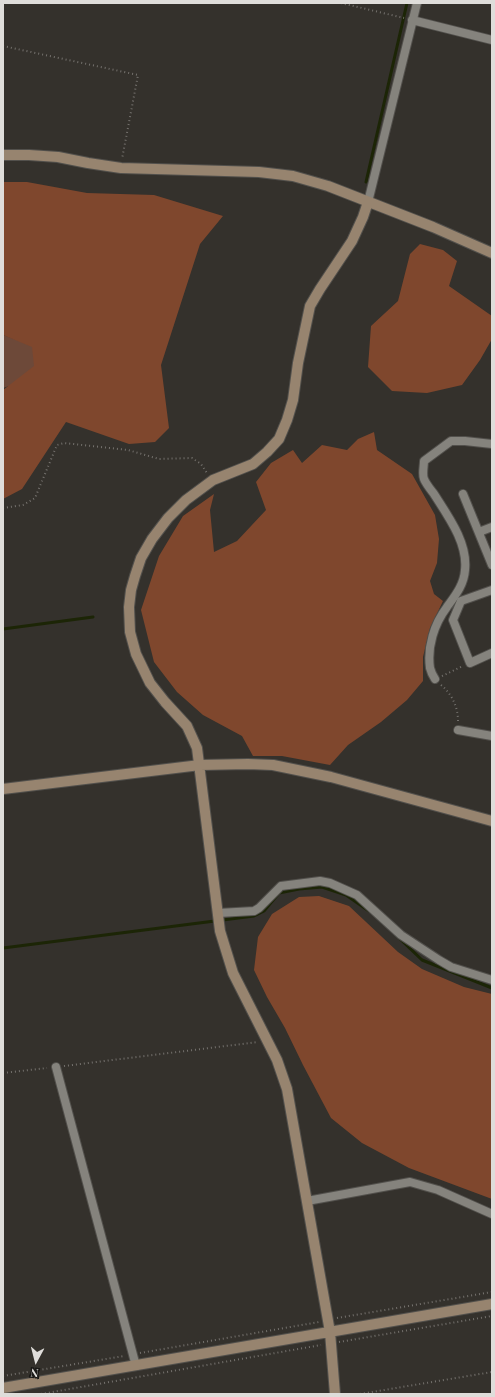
<!DOCTYPE html>
<style>
body{margin:0}
#map{position:relative;width:495px;height:1397px;overflow:hidden;background:#34312c;font-family:"Playfair Display",serif}
canvas{display:block}
.frame{position:absolute;inset:0;border:4px solid #dfddda;pointer-events:none}
.north{position:absolute;left:16px;top:1341px;width:40px;height:40px;-webkit-text-stroke:3px #1a1917;paint-order:stroke;rotate:187deg;font-size:11px;font-weight:700;line-height:16px;text-align:center;color:#dfddda}
.north::after{content:'';display:block;margin:auto;width:14px;height:18px;background:#dfddda;clip-path:polygon(50% 0,100% 100%,50% 72%,0 100%)}
</style>
<div id="map">
<canvas width="495" height="1397"></canvas>
<div class="frame"></div>
<div class="north">N</div>
</div>
<script>
const c = document.querySelector('canvas').getContext('2d');
c.lineJoin = 'round';
function fillPath(path, color) { c.fillStyle = color; c.fill(path, 'evenodd'); }
function trace(path, color, width, dash) { c.strokeStyle = color; c.lineWidth = width; c.lineCap = dash ? 'butt' : 'round'; c.setLineDash(dash || []); c.stroke(path); }
fillPath(new Path2D(`
 M3 335 43 349 49 362 18 383 3 388Z`), '#6d4939');
fillPath(new Path2D(`
 M3 182H27L87 193 154 195 223 216 200 244 161 365 169 428 155 442 129 444 66 422 22 489 3 499V390L34 366 32 347 3 335Z
 M420 244 443 250 457 261 449 286 492 316V339L480 360 462 385 427 393 392 391 368 367 371 326 398 301 410 254Z
 M374 432 377 450 412 474 435 515 439 539 437 563 430 581 434 594 443 601 430 628 423 657V681L407 700 381 722 348 745 330 765 282 756H253L242 736 203 715 177 692 154 662 141 610 159 556 183 516 214 494 210 510 214 552 237 541 266 510 256 482 271 463 293 450 302 463 322 445 347 450 358 439Z
 M319 896 349 906 398 952 422 969 464 987 492 994V1199L409 1168 362 1143 331 1118 303 1065 285 1028 267 997 254 970 258 937 272 914 299 897Z`), '#7f472d');
trace(new Path2D(`
 M366 182 407 3
 M3 629 93 617
 M397 936 422 960 492 988
 M3 948 254 916 264 911 279 893 299 889 322 887 346 895 369 911`), '#1c2506', 3);
const street = new Path2D(`
 M412 20 492 40
 M368 202 417 3
 M463 494 492 565
 M479 532 492 527
 M492 590 461 601 453 620 470 663 492 653
 M435 679C433 676 431 672 430 668 427 647 434 624 447 607 455 596 464 585 465 570 468 543 448 516 434 494 431 490 426 484 424 479 422 474 424 466 424 461L451 441H465L492 444
 M458 730 492 736
 M218 913 254 911 259 908 281 886 320 881 330 883 357 895 401 935 439 960 451 967 492 980
 M56 1067 136 1366
 M307 1201 410 1182 438 1190 492 1214`);
const secondary = new Path2D(`
 M3 155H29L58 157 88 163 121 168 259 172 293 176 328 186 433 227 492 253
 M3 789 200 765 248 764 273 765 331 777 492 821
 M3 1388 492 1304
 M335 1394 330 1332 287 1089 277 1060 233 973 220 931 197 748 187 726 165 702 150 683 136 654 130 632 129 607 131 590 135 576 141 558 152 539 168 518 186 500 213 480 253 464 267 452 279 439 287 420 293 400 298 363 310 306 320 289 352 241 363 217 368 202`);
trace(street, '#52504c', 10);
trace(secondary, '#52504c', 12);
trace(new Path2D(`
 M341 3 404 18
 M3 46 138 75 122 159
 M3 508 23 505 35 498 57 445 64 443 128 450 159 459 192 458 201 464 207 473
 M442 676 463 666
 M441 685C452 694 458 707 458 721
 M64 1066 258 1042
 M3 1073 47 1068
 M337 1318 492 1292
 M339 1342 492 1316
 M140 1353 319 1322
 M3 1376 124 1356
 M41 1394 321 1345
 M360 1394 492 1372`), '#74716d', 2, [1, 3]);
trace(street, '#85837d', 8);
trace(secondary, '#97846f', 10);
</script>
